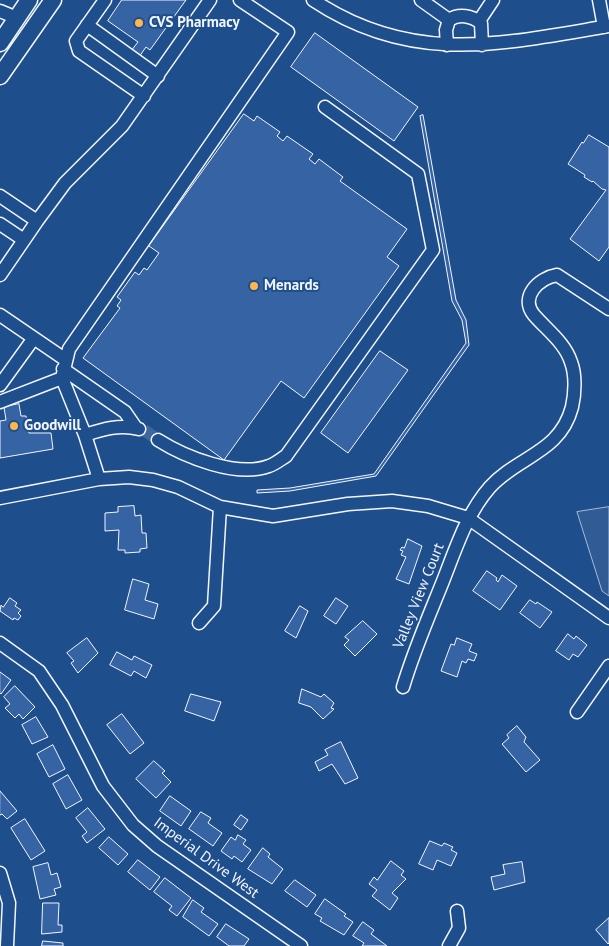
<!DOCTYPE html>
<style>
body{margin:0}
canvas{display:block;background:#1f4e8c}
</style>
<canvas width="609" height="946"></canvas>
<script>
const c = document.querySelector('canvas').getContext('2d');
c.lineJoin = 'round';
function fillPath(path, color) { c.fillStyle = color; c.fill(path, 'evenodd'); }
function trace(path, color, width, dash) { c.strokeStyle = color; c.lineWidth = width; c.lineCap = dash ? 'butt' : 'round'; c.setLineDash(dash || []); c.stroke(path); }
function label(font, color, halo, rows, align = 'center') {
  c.font = font + ' "PT Sans",sans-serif'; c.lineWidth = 4; c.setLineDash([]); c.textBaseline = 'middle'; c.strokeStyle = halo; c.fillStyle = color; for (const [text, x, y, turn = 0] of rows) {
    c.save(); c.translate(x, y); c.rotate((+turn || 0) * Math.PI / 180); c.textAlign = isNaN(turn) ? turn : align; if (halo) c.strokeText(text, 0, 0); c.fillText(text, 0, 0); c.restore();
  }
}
const built = new Path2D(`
 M609 507V596L602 591 577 512Z`);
fillPath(built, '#305b95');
trace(built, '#a8bbd7', 1);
const building = new Path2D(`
 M122 0H186L150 50 146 47 139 57 131 51 138 42 108 21Z
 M315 33 418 107 394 141 291 67Z
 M244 114 254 121 257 116 280 132 277 136 283 141 287 136 313 154 309 159 315 164 319 159 343 177 340 181 407 229 387 257 399 266 304 398 281 381 224 460 83 358 120 308 117 306 121 300 117 297 135 272 139 275 144 268 147 270 159 253 149 246Z
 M423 115 456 300 466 320 469 345 376 476 290 491 257 493V490L290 488 374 474 466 343 462 320 452 301 420 116Z
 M589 135 609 147V247L599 261 570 239 606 190 602 189 593 181 592 182 584 177 585 175 568 164 582 142 583 143Z
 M380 351 408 370 348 453 321 433Z
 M19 404 21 416H26L29 433H51L53 449 0 458V421L6 420 4 407Z
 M134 506 135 516 141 515 142 533H146L147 548 140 549V552L125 553V550H118L119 530 105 531V513L118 512V507Z
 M408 539 422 546 409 584 396 579 406 557 401 555 403 551 400 550 402 547 404 548Z
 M487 571 497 578 496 580 498 582 502 575 517 586 500 610 473 591Z
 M133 579 149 584 145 600 158 604 154 619 125 610Z
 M10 598 17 603 15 606 21 610 18 613 21 616 18 620 14 618 13 620 0 611 1 605 3 607Z
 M336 598 348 606 336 624 324 616Z
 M530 600 536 604 537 602 552 612 540 628 520 613Z
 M300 606 308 611 296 638 285 631Z
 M363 621 377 634 355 656 344 645 349 640 345 637Z
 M568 634 574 639 576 636 587 645 578 657 573 654 569 660 556 651Z
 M87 638 98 653 78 673 71 663 74 661 67 653Z
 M457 638 472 644 469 651 477 654 474 661 468 659 466 663 462 661 457 677 441 671 451 644 454 645Z
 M117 652 132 660 134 656 152 665 146 678 134 671 131 676 110 665Z
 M0 672 11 680 1 694 0 693Z
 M15 686 35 707 23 719 19 714 15 718 5 708 10 704 4 697Z
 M302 689 321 697 324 694 334 703 331 708 334 709 323 719 311 707 299 703Z
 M191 694 221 702 214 721 185 711Z
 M122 714 144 743 130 754 107 725Z
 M36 717 48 737 32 744 22 725Z
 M517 726 526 737 524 742 540 760 526 772 502 744 509 738 507 735Z
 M341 742 358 778 345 784 332 764 319 771 315 762 328 755 325 750Z
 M53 745 65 769 49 777 37 754Z
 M154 761 165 771 162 773 171 782 156 798 136 779Z
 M68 775 82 800 66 809 53 784Z
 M0 791 17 811 7 819 2 814 0 815Z
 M170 796 191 811 181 826 160 811Z
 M88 808 105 829 87 843 82 836 87 832 76 818Z
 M201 812 211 818 208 823 222 833 213 846 189 829Z
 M241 815 248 820 241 830 234 825Z
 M25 819 45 851 31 860 11 828Z
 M238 835 246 840 243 844 251 850 242 862 234 856 232 859 221 851 231 837 235 840Z
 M109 837 128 854 118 865 99 848Z
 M430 841 442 846 444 843 453 847 451 850 457 853 451 866 437 860 433 870 419 864Z
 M263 848 270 854 268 857 283 869 272 884 248 869Z
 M138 860 160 877 150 890 128 872Z
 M391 861 404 871 401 875 406 879 392 893 398 898 390 910 372 896 377 890 369 884 374 877 377 880Z
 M522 862 525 882 494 890 491 877 505 874 503 865Z
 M48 863 51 875 57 873 61 887 54 889 56 895 40 899 33 867Z
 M165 878 191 898 177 916 169 910 172 906 154 892Z
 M295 880 316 895 307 907 285 891Z
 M325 899 346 914 344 916 353 922 344 935 320 921 322 918 315 914Z
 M193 900 204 908 201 912 218 924 209 936 183 917Z
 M43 903H59L58 925H62V932L42 934Z
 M609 918V943L608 944 596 930Z
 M363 922 374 930 371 934 387 946H362L364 943 353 936Z
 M226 924 249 939 244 946H229L217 937Z
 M43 941 63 943V946H42Z`);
fillPath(building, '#3563a3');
trace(building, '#f2f6ff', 1);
trace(new Path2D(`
 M144 430 158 440`), '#3f679d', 12, [12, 6]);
const minor = new Path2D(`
 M105 0 76 41 79 51 144 96
 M313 0C412 66 501 44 609 26
 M421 0 449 20
 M599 0 604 27
 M0 11 17 18
 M479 21 493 0
 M87 25 158 76
 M447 45 446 30 449 20C459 13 472 16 481 23L482 45
 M0 196 37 221 0 275
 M37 221 65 183 122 126 210 0
 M0 224 24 240
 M0 315 66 360
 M63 369 125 412 136 428
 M0 385 34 338
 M0 402 62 378
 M85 435C103 429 120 424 139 429
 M158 440C185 457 237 478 269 466 275 464 281 459 286 456L433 250 418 174 325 107
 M99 479 85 435 62 378 69 349 288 32 240 0
 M0 498 99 479 129 477 153 480 178 487 220 507 273 516 348 504 392 501 428 506 468 518 609 618
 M199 623 214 606 220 507
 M0 643 39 671 62 705 103 786 133 825 157 846 301 946
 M403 687C414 650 429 616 443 581 456 548 467 513 490 487 518 456 560 453 572 407 575 394 576 375 571 362 565 343 547 330 534 315 519 297 539 278 557 275L609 309
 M577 712 609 666
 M0 873 9 903 7 946
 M449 946 459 928 457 911`);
const major = new Path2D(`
 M0 43 29 0
 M0 76 53 0`);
trace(minor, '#f2f6ff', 15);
trace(major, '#f2f6ff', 19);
trace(minor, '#1f4e8c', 12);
trace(major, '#1f4e8c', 16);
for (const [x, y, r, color] of [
 [139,23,5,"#ffb74d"],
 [254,286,5,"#ffb74d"],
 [14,426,5,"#ffb74d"]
]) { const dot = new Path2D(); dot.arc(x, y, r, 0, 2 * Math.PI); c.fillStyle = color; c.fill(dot); trace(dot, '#1f4e8c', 2); }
label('bold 15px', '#f2f6ff', '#1f4e8c', [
 ["CVS Pharmacy",149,23],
 ["Menards",264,286],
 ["Goodwill",24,426]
], 'left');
label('15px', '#f2f6ff', '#1f4e8c', [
 ["Valley View Court",419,596,-68],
 ["Imperial Drive West",206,858,36]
]);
</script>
